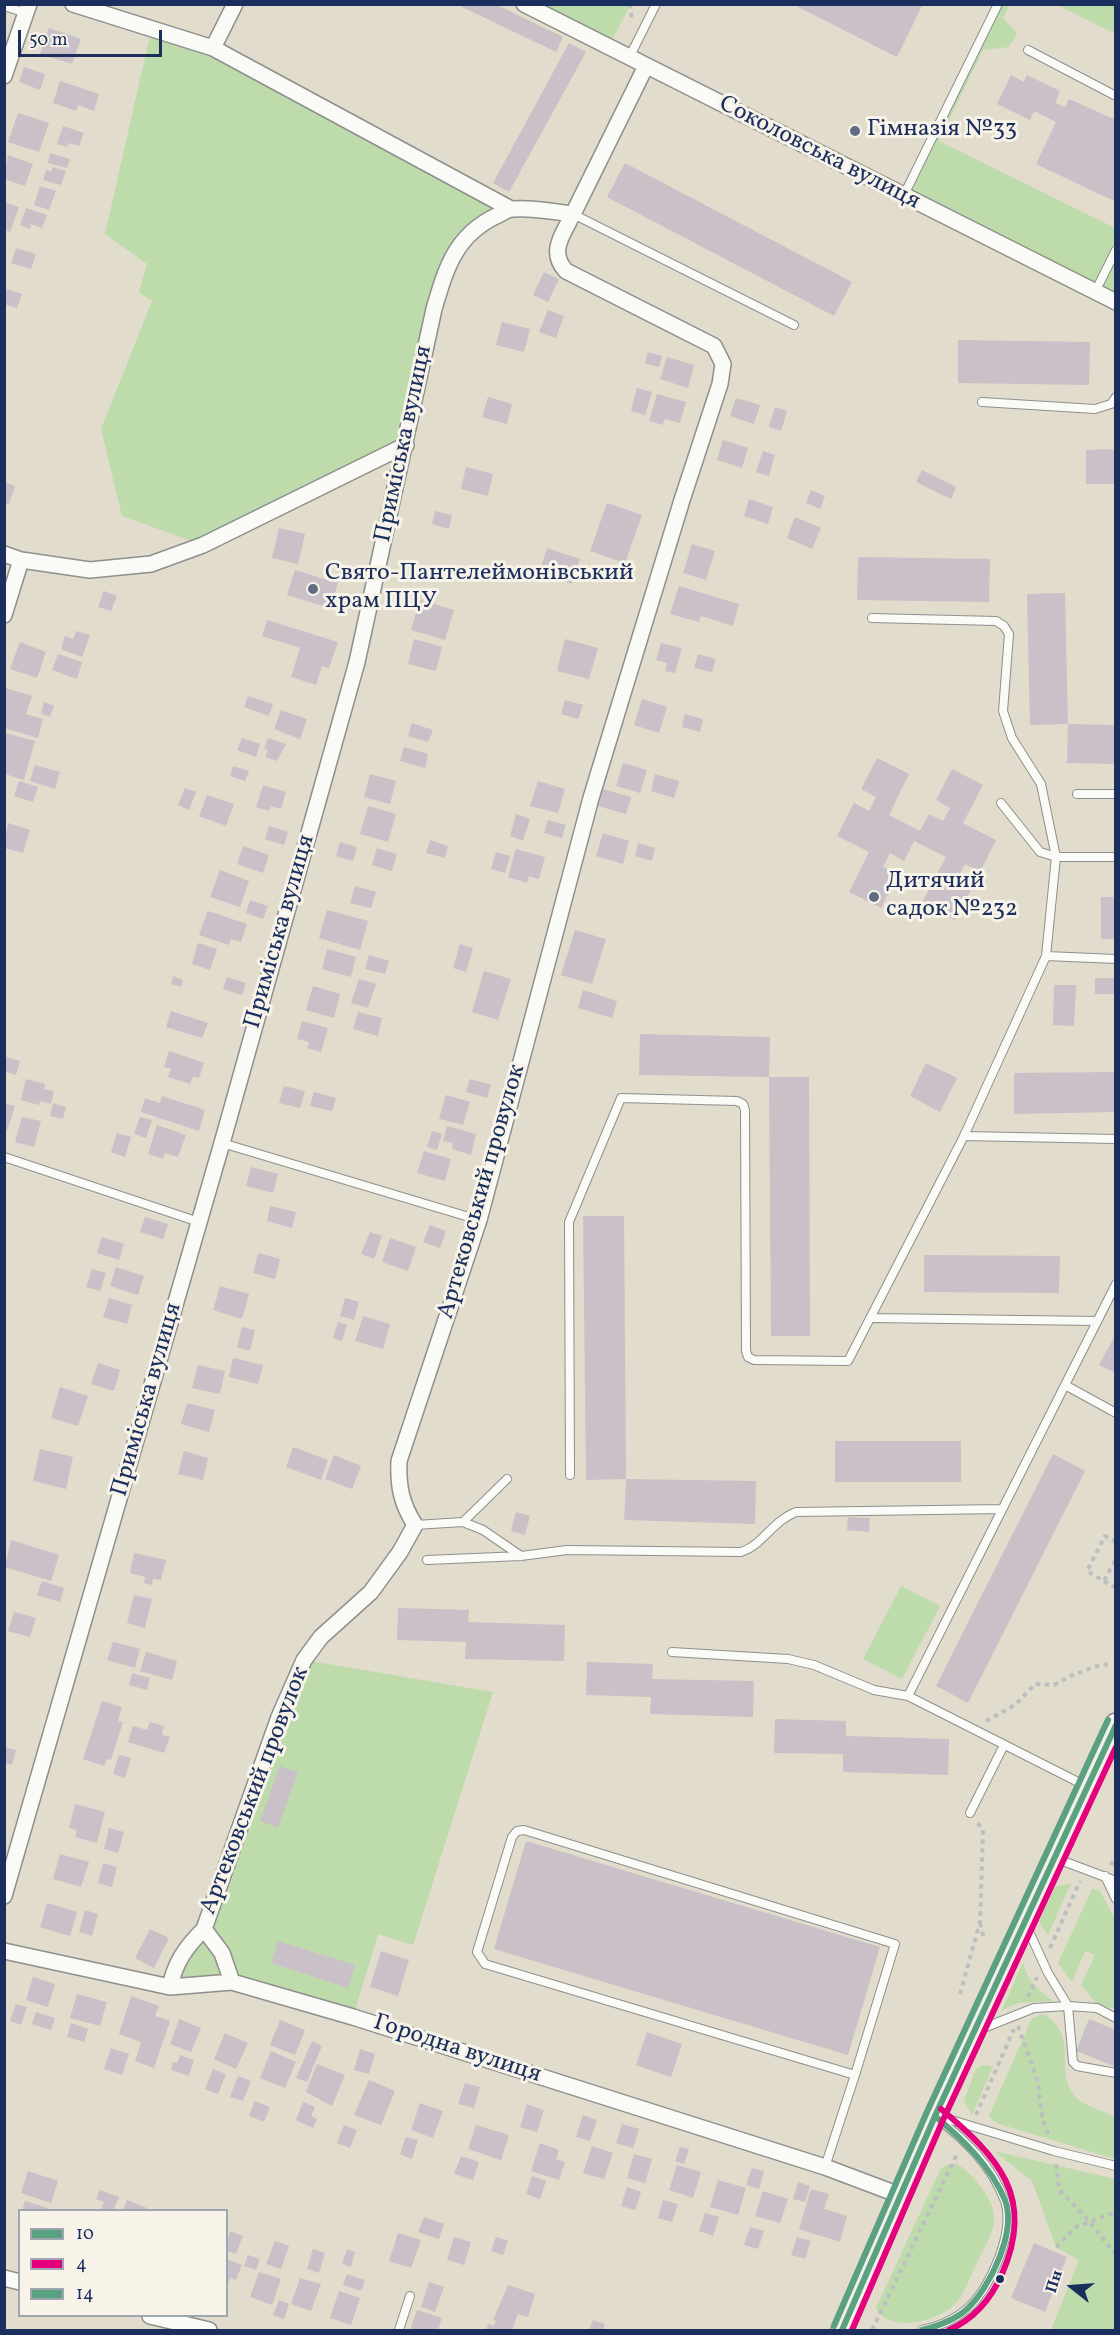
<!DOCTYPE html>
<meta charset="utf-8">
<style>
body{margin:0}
#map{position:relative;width:1120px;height:2335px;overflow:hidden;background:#e1dccb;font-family:Vollkorn,serif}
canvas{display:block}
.frame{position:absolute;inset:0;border:6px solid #1b2f5e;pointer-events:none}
.legend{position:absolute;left:18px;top:2209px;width:210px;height:108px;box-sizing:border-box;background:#f7f3e8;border:2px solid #9fa5b1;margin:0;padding:8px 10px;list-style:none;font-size:18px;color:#1b2f5e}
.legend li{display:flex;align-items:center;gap:12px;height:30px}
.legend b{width:30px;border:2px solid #9fa5b1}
.north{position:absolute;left:1042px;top:2257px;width:60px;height:60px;-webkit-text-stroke:4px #f7f3e8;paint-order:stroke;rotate:287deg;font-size:16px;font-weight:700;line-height:24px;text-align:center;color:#1b2f5e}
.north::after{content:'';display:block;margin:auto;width:21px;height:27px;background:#1b2f5e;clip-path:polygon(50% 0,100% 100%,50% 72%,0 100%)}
.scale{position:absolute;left:18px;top:30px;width:144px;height:27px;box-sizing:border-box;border:3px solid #1b2f5e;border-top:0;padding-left:8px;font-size:18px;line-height:21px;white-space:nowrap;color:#1b2f5e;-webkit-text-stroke:4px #f7f3e8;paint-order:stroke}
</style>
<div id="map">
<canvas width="1120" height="2335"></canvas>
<div class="frame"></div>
<ul class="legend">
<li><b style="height:8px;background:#59a180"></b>10</li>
<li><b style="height:8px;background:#e5007d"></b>4</li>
<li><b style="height:8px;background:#59a180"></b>14</li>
</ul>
<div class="north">Пн</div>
<div class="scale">50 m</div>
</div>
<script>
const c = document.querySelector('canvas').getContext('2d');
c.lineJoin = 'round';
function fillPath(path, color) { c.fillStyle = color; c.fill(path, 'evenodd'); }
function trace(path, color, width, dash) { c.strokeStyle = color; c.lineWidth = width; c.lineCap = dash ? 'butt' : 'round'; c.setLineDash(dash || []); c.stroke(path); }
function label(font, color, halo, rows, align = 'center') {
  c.font = font + ' Vollkorn,serif'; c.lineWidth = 6; c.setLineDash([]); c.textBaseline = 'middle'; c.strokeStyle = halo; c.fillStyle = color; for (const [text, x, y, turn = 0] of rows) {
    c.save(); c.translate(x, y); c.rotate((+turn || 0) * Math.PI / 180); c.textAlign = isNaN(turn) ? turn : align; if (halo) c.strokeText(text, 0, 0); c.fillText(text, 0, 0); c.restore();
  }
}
fillPath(new Path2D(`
 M524 5H630L608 48Z
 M998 5H1010L1003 18 1017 33 1009 47 983 50 939 141 1115 228V302L903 197Z
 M1058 5H1115V34Z
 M152 27 213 48 511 209 457 248 406 445 203 545 122 516 101 429 152 301 139 292 147 264 105 234Z
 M901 1586 940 1606 902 1679 863 1659Z
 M304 1660 493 1692 413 1945 378 1934 353 2017 232 1982 170 1987 204 1929Z
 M1071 1883 1048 1935 1039 1922 1055 1887Z
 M1092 1889 1099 1890 1115 1918V2009L1097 2004 1081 1985 1095 1955 1085 1951 1072 1982 1058 1963Z
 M1023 1963C1030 1984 1036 1988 1053 2001L1019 2003 1002 2010Z
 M1043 2014C1082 2036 1051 2074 1077 2098 1086 2107 1104 2111 1115 2117V2159L996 2123 989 2116 1032 2018Z
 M983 2065 993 2066 972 2115 964 2100 976 2069Z
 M994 2151 1115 2179V2330H1051L1079 2260 1056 2247 1032 2181Z
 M957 2164C967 2170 973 2177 980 2186 1005 2218 992 2232 976 2265 970 2276 965 2292 957 2302 940 2321 890 2335 876 2308L940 2170 946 2165Z`), '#bddbab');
fillPath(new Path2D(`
 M456 4H495L563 37 556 52Z
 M792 4H923L897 57Z
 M49 28 81 39 72 64 40 54Z
 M569 43 586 52 509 192 493 183Z
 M24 67 45 74 40 90 19 82Z
 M1011 75 1024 82 1027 75 1060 91 1055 103 1065 107 1069 99 1116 120V202L1036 164 1056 122 1034 111 1030 120 997 104Z
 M60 81 99 94 94 111 78 105 76 111 53 103Z
 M18 113 49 123 39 152 8 142Z
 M63 126 84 133 79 146 68 143 67 147 57 144Z
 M50 153 70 159 67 168 48 163Z
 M8 155 33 164 25 186 4 179Z
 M625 163 852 282 834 316 607 197Z
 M53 167 66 171 61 185 43 180 46 170 51 172Z
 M40 186 56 191 49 210 34 205Z
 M4 202 19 207 10 232 4 230Z
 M26 208 47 215 42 228 31 224 30 229 20 225Z
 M16 248 36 254 31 269 11 263Z
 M544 272 559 279 548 302 533 295Z
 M4 288 22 294 17 308 4 304Z
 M548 310 564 316 556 338 539 332Z
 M502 322 530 329 524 352 496 345Z
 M958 340 1090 342 1089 385 958 383Z
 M648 352 662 356 659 367 645 363Z
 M667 357 694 365 688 388 660 379Z
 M637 388 652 392 645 415 631 411Z
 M657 394 686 402 680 423 665 419 663 425 649 421Z
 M488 397 512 404 507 424 482 417Z
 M736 398 760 405 754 424 730 416Z
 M775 407 787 411 781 431 769 427Z
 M723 440 748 448 742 468 717 460Z
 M1116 449V484H1086V450Z
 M763 451 775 455 769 476 756 472Z
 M466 467 493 474 488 496 461 489Z
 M922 470 956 487 951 499 916 482Z
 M4 482 15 486 9 504 4 503Z
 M811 490 825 496 820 509 806 503Z
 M749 499 773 507 768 524 744 516Z
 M607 503 642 515 625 563 590 551Z
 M435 511 452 515 449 529 432 524Z
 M795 517 821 528 812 549 787 538Z
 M279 528 305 534 298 564 272 558Z
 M692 544 715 551 706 580 683 573Z
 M547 548 580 559 572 584 539 573Z
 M858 557 990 559 989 602 857 600Z
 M295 570 338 583 330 608 287 595Z
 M679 586 739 604 733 626 701 616 699 622 670 614Z
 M104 591 117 596 111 611 98 607Z
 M1065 593 1068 724 1030 725 1027 594Z
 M420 600 454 610 445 640 411 630Z
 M267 620 338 642 329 668 322 666 316 685 291 677 300 648 262 636Z
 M76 631 90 635 82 657 61 649 65 636 73 639Z
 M414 639 442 647 436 671 408 664Z
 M565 639 598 648 589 679 557 671Z
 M20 642 46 652 37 678 10 669Z
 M661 643 682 648 675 673 665 671 667 663 656 660Z
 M58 654 82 662 77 679 52 670Z
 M698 654 716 659 712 672 694 668Z
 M6 688 32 696 26 714 43 719 38 738 4 728Z
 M248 696 273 704 269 716 244 707Z
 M642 699 667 707 659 733 634 725Z
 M565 700 583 705 578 719 561 714Z
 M44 702 54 706 50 717 41 713Z
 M281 710 307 719 300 739 274 729Z
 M685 714 703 719 700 732 682 727Z
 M412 723 433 730 428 742 408 736Z
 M1068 724 1116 725V764L1067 763Z
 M5 733 35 741 24 780 5 774Z
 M242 738 260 744 256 757 237 750Z
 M268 738 286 744 277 761 265 757 268 750 264 749Z
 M404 747 428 754 425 768 400 761Z
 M877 758 909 774 889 815 920 831 929 814 943 821 950 808 936 800 952 769 983 785 963 823 996 840 980 872 965 864 958 878 973 886 955 920 922 903 946 857 914 841 904 861 890 853 883 867 898 874 881 908 849 892 869 852 837 836 854 803 869 811 876 797 861 789Z
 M623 763 647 770 640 793 616 786Z
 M35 765 60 772 55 789 30 781Z
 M233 766 249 771 245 781 230 776Z
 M370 774 396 781 390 804 364 797Z
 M655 774 679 781 674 798 651 791Z
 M19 781 38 787 33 802 14 796Z
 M538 781 565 789 558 813 530 806Z
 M263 785 286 792 281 809 271 806 269 811 256 807Z
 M185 788 196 792 189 810 178 805Z
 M603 789 631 797 626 814 598 806Z
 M207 795 234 804 226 826 199 816Z
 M368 806 396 814 388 842 360 834Z
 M516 814 530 819 523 841 510 836Z
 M548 820 566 825 562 838 544 833Z
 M8 823 30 830 23 853 4 848Z
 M269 826 288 832 284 845 265 839Z
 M603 833 629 841 623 864 596 856Z
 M430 840 448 846 445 858 426 853Z
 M340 842 357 847 353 861 336 856Z
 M638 843 655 848 652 861 635 856Z
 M243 846 269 855 263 873 237 864Z
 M377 848 397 854 392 871 372 865Z
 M516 849 545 857 539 879 529 876 527 883 508 877Z
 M496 852 510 856 505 873 491 869Z
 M220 870 249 881 240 907 210 897Z
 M355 886 376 892 371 908 350 903Z
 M1101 897H1116V939H1101Z
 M250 900 268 906 263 919 246 913Z
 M327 910 368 921 360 950 319 938Z
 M208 911 247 924 241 942 231 939 229 945 199 935Z
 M575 930 606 939 592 984 561 975Z
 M198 943 217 949 210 970 192 964Z
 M460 944 473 948 466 972 453 968Z
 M327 949 356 957 351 977 322 969Z
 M369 955 389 961 385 974 365 969Z
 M484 971 511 979 498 1020 472 1012Z
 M173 976 183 980 181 987 171 984Z
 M227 977 246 983 242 995 223 989Z
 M1095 978H1116V994H1095Z
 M359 979 376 984 368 1008 351 1003Z
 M1054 985H1076L1074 1026 1053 1025Z
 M313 986 340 994 334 1018 306 1010Z
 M583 990 617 1001 612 1018 578 1008Z
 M171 1011 208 1023 202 1038 166 1027Z
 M358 1012 382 1018 378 1036 353 1029Z
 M302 1021 328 1028 321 1052 307 1048 309 1042 297 1039Z
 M640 1034 770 1037 769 1077H809L810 1336H771L769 1077 639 1075Z
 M169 1051 204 1063 199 1078 193 1076 190 1084 168 1077 171 1069 164 1067Z
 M4 1056 20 1061 16 1075 4 1071Z
 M926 1063 957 1078 940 1112 910 1096Z
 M1116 1072V1112L1014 1114V1073Z
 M26 1079 45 1084 44 1089 54 1091 51 1104 41 1101 39 1105 21 1100Z
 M470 1079 491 1085 487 1098 466 1092Z
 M284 1086 305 1091 300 1108 279 1103Z
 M314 1092 336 1098 332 1111 310 1106Z
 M446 1095 470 1102 463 1125 439 1119Z
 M162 1096 205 1110 199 1131 141 1112 145 1098 160 1103Z
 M4 1103 15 1106 7 1131 4 1130Z
 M53 1103 66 1107 63 1119 50 1116Z
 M22 1117 41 1121 34 1147 15 1142Z
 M140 1117 152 1120 146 1138 134 1134Z
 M157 1125 186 1135 178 1157 165 1153 163 1159 148 1154Z
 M447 1126 476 1134 471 1155 452 1149 453 1143 443 1141Z
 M432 1131 442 1134 437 1150 427 1147Z
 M117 1133 131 1137 125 1157 111 1152Z
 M424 1151 451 1159 445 1181 417 1173Z
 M251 1167 278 1174 273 1193 246 1186Z
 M270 1206 296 1212 292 1228 267 1221Z
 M583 1216H624L626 1479 586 1480Z
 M145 1217 168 1224 163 1239 140 1232Z
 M430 1225 446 1231 440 1248 423 1242Z
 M370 1232 382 1236 374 1259 361 1254Z
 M102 1237 124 1244 119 1260 97 1253Z
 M390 1238 416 1247 408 1271 382 1262Z
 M258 1253 280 1259 275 1279 253 1273Z
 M924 1255 1060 1256 1059 1293 924 1292Z
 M116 1267 144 1276 138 1295 110 1286Z
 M92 1269 106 1273 100 1291 86 1287Z
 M220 1286 249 1294 242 1319 213 1310Z
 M109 1298 132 1305 127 1324 103 1317Z
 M345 1298 359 1302 354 1320 340 1316Z
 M363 1316 390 1324 383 1349 355 1341Z
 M338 1322 347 1325 342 1341 333 1338Z
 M242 1327 255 1330 250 1351 237 1347Z
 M1116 1334V1373L1099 1365Z
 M233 1358 263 1365 258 1384 229 1377Z
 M98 1363 120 1370 114 1391 91 1384Z
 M198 1365 225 1371 220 1394 192 1388Z
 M60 1387 88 1396 78 1426 51 1418Z
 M187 1403 215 1410 209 1432 181 1424Z
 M835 1441H961V1482H835Z
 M293 1447 328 1460 321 1480 286 1467Z
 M40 1449 73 1457 66 1489 33 1481Z
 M184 1451 208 1458 203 1480 178 1474Z
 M1053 1454 1085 1471 968 1703 936 1686Z
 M334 1455 361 1466 352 1489 325 1479Z
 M626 1479 756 1481 755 1524 624 1520Z
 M516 1512 530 1516 525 1535 511 1531Z
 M848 1517 870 1518 869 1532 847 1530Z
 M11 1540 59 1555 51 1581 5 1567Z
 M134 1553 166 1560 161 1580 153 1579 152 1585 144 1583 145 1577 130 1573Z
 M42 1581 64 1588 60 1602 37 1595Z
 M134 1595 152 1599 145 1628 127 1623Z
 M398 1608 469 1610 468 1622 565 1625 564 1661 465 1659 466 1642 397 1640Z
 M14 1612 36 1618 30 1637 8 1631Z
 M113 1642 140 1649 135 1668 107 1660Z
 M146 1652 177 1661 172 1680 140 1671Z
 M587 1662 653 1664 652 1679 754 1681 753 1717 650 1714 651 1697 586 1695Z
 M132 1673 150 1678 147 1690 129 1685Z
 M102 1701 122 1707 118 1721 123 1722 111 1760 107 1759 104 1766 83 1759Z
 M775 1719 846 1721V1736L949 1739 948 1775 843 1772V1754L774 1753Z
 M150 1722 164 1726 162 1735 170 1737 164 1753 128 1742 133 1726 147 1730Z
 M4 1747 16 1750 12 1765 4 1763Z
 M119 1755 131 1758 125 1778 113 1774Z
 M280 1766 298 1772 278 1828 260 1821Z
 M75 1804 105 1812 97 1843 75 1837 77 1830 69 1828Z
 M109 1828 124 1832 118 1853 104 1849Z
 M526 1841 880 1947 848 2055 494 1949Z
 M60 1854 89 1862 81 1887 53 1879Z
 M103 1863 117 1867 112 1887 98 1883Z
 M47 1903 77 1912 70 1936 40 1927Z
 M85 1910 98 1914 92 1936 79 1932Z
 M150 1929 169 1938 154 1968 135 1958Z
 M278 1941 355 1965 348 1988 271 1963Z
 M381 1951 409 1960 398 1996 370 1987Z
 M33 1977 55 1984 48 2007 26 2000Z
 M77 1994 107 2002 100 2026 70 2018Z
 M131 1996 159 2006 155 2016 170 2021 154 2068 135 2061 141 2042 119 2034Z
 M16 2004 27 2007 21 2025 10 2021Z
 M36 2012 55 2018 51 2030 32 2024Z
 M179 2019 201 2028 191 2052 170 2044Z
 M1089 2019 1116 2030V2067L1076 2051Z
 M280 2020 305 2030 295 2055 270 2045Z
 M71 2023 88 2029 84 2042 67 2037Z
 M647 2032 682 2044 671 2077 636 2065Z
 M225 2033 248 2043 236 2069 214 2059Z
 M312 2041 322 2046 307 2082 296 2078Z
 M111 2048 129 2054 122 2075 104 2069Z
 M360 2049 375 2054 369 2074 354 2070Z
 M271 2051 296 2062 285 2088 260 2078Z
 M180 2055 194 2060 189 2076 171 2070 173 2062 177 2063Z
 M317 2064 345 2075 332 2106 306 2092Z
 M213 2069 226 2074 218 2094 205 2089Z
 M238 2076 251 2081 243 2101 230 2097Z
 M369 2080 395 2091 381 2125 354 2115Z
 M465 2083 480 2087 474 2108 458 2104Z
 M255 2101 270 2107 264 2122 249 2116Z
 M303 2102 315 2107 311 2116 317 2119 313 2128 296 2120Z
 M420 2103 443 2111 433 2138 411 2130Z
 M527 2104 544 2110 537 2132 520 2127Z
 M583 2115 597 2120 590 2141 576 2137Z
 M622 2124 639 2129 633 2148 616 2143Z
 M344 2125 357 2130 350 2148 337 2143Z
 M476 2125 509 2135 501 2160 468 2149Z
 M406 2137 418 2140 412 2159 400 2154Z
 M540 2143 559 2150 556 2159 565 2162 559 2180 531 2171Z
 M592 2146 613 2153 604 2179 583 2173Z
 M680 2147 689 2149 684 2164 675 2161Z
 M634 2154 652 2159 645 2183 627 2178Z
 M461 2156 479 2162 473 2180 454 2174Z
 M677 2165 701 2172 693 2198 669 2190Z
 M752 2168 764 2171 759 2189 746 2185Z
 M28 2171 58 2181 51 2203 21 2193Z
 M532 2176 546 2181 540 2199 526 2194Z
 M718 2180 746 2188 738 2215 710 2207Z
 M798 2182 810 2186 805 2202 793 2199Z
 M627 2187 641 2192 635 2210 621 2206Z
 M811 2189 829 2194 824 2209 847 2216 840 2242 799 2229Z
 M100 2190 119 2197 113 2210H101L104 2202 96 2199Z
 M763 2191 788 2199 780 2223 755 2216Z
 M127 2200 147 2208 145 2210H123Z
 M663 2200 678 2204 672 2222 658 2218Z
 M25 2201 48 2208V2210H22Z
 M705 2213 719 2217 713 2236 699 2231Z
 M424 2217 444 2224 439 2239 418 2232Z
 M750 2227 764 2231 758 2249 744 2245Z
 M230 2231 243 2236 236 2254 226 2250Z
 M398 2233 421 2240 411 2268 389 2261Z
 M454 2237 471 2242 464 2265 447 2260Z
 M496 2237 508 2241 503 2255 491 2251Z
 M797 2237 811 2241 805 2259 791 2255Z
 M275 2241 289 2246 281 2269 266 2264Z
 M1034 2243 1067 2257 1045 2312 1011 2298Z
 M313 2249 325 2253 319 2273 307 2269Z
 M347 2249 355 2252 351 2267 342 2264Z
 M248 2255 260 2259 256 2270 244 2266Z
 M226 2259 242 2265 236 2280 230 2278 227 2287Z
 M259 2272 281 2279 272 2305 250 2297Z
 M347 2274 365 2280 361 2291 343 2285Z
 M300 2278 321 2284 311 2311 291 2304Z
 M429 2282 444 2287 435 2312 421 2307Z
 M508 2285 535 2294 528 2317 518 2314 512 2330H486L488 2324 494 2326 496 2321 493 2320Z
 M339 2291 360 2298 351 2325 330 2318Z
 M279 2300 289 2304 284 2319 273 2315Z
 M417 2310 442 2318 438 2330H410Z
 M593 2320 605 2324 603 2330H589Z`), '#c9c1c7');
const service = new Path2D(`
 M4 6 26 13
 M1028 50 1116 96
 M629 58 656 4
 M903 197 998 4
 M573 214 794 325
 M1095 292 1116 250
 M982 402 1095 409 1111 404 1116 397
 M1077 794H1116
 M1001 803 1040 852 1056 857H1116
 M1046 956 1116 959
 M964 1136 1116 1139
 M222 1143 479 1220
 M4 1157 199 1222
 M873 1318 1097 1321
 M1065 1385 1116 1413
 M570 1475 569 1222 621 1098 737 1101 743 1104 745 1110 746 1351 748 1357 754 1360 848 1361 964 1136 1046 956 1056 857 1041 784 1012 738 1003 711 1009 634 1004 626 996 621 872 618
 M463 1522 507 1479
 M415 1525 463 1522 483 1530 521 1556
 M427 1560 521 1556 567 1550 741 1552C763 1545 772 1521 796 1512L1002 1509
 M672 1652 788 1659 814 1665 874 1690 908 1696 1086 1786
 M908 1696 1116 1284
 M970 1813 1004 1745
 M1055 1858 1116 1881
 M1105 1876 1116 1899
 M1116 2018 1097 2008 1068 2006 1073 2062 1077 2066 1116 2073
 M981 2029 1034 2008 1068 2006 1048 1973 1026 1925
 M938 2116 1054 2151 1116 2166
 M825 2167 855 2075 485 1964 477 1952 512 1837 517 1831 524 1830 895 1944 855 2075
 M399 2330 410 2296
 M922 2330C937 2327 954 2320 967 2309 990 2290 1016 2230 1005 2201 991 2164 966 2141 936 2117`);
const minor = new Path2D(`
 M73 4 213 48 511 209
 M524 4 1116 302
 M213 48 235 4
 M4 76 29 4
 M4 554 21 560 90 570 151 564 203 545 406 445
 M4 615 21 560
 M4 1896 222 1143 357 662 434 309C446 268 455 236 496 216 501 214 507 209 513 209 531 207 554 212 573 214L646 66
 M204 1929 222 1953 232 1982
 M4 1951 170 1987 232 1982 353 2017 825 2167 902 2196
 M170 1987C175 1962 186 1947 204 1929L279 1717 304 1660 321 1637 371 1592 400 1552 415 1525C401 1503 398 1486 399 1461L479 1220 591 798 682 500 720 384 723 364 714 346 566 271C548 252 563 234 573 214
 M4 2278 20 2282
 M150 2316 209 2330`);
const secondary = new Path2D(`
 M842 2330 935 2116 1116 1724`);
trace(service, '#8e8f8e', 10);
trace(minor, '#8e8f8e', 18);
trace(secondary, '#8e8f8e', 24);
trace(new Path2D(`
 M630 4 632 22
 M1116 1542 1105 1536 1087 1571 1104 1581 1116 1559
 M1104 1581 1116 1588
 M986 1721 1015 1705 1035 1684 1054 1685 1070 1676 1100 1665 1111 1664
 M1111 1865 1116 1856
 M980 1923 984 1940
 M1050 1948 1080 1881
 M960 1994 980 1922 983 1830 977 1822
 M1028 1997 1037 1977
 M1018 2026 1038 2082 1042 2117 1049 2136
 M976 2115 1014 2029
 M1056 2164 1059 2190 1084 2215 1116 2255
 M1056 2247 1076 2227 1116 2212
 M872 2330 958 2152`), '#bdbec0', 4, [4.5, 4.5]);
trace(service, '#fafaf7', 8);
trace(minor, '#fafaf7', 15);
trace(secondary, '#f2f0e9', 21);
trace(new Path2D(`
 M842 2330 935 2116 1116 1725
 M922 2330C938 2326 955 2320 967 2309 990 2288 1017 2231 1005 2200 990 2165 963 2140 935 2116`), '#59a180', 6);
trace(new Path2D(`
 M941 2109C998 2157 1036 2197 1002 2274 991 2299 974 2319 949 2330
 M852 2330 943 2120 1116 1747`), '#e5007d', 6);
trace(new Path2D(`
 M834 2326 927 2112 1108 1720`), '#59a180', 6);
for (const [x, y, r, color] of [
 [855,131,6,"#606c84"],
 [313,589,6,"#606c84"],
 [874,897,6,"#606c84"],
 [1000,2279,5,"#1b2f5e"]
]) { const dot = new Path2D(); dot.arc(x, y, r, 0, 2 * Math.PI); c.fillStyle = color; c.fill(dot); trace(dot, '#f7f3e8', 2); }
label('24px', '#1b2f5e', '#f7f3e8', [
 ["Гімназія №33",867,131],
 ["Свято-Пантелеймонівський",325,575],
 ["храм ПЦУ",325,603],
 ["Дитячий",886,883],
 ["садок №232",886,911]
], 'left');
label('24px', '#1b2f5e', '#f7f3e8', [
 ["Соколовська вулиця",819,154,27],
 ["Приміська вулиця",405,444,-78],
 ["Приміська вулиця",281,932,-74],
 ["Артековський провулок",483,1192,-74],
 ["Приміська вулиця",148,1400,-74],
 ["Артековський провулок",256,1791,-69],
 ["Городна вулиця",457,2050,18]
]);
</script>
